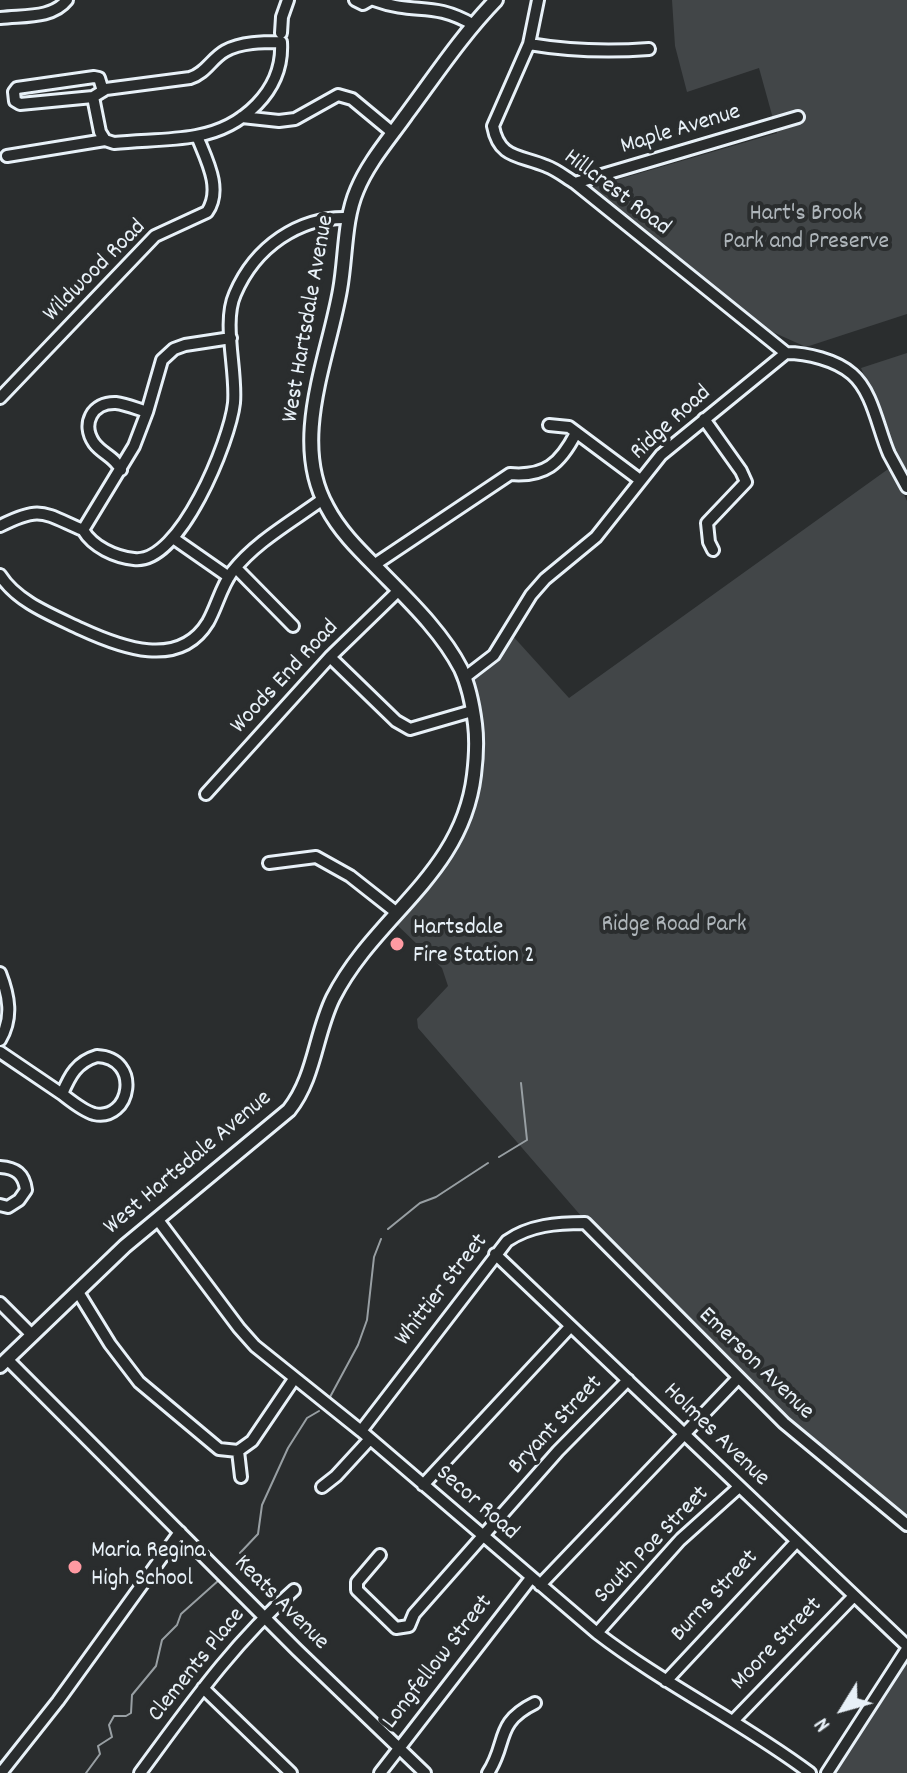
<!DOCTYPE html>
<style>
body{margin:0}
#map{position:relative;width:907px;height:1773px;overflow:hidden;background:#2a2d2e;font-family:Dekko,sans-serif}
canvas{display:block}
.north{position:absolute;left:803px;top:1669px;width:80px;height:80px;-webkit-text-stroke:6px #2a2d2e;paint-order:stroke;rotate:233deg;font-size:22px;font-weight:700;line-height:32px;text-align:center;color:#e8f1f8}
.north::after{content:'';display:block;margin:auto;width:28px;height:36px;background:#e8f1f8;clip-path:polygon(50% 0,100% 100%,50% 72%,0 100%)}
</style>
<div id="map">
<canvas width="907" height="1773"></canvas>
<div class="north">N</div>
</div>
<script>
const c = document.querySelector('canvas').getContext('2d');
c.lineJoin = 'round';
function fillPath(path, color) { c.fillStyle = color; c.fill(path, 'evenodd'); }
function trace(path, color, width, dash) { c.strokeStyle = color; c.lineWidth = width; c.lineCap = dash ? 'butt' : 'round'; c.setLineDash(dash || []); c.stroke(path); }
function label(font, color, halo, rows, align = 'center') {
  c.font = font + ' Dekko,sans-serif'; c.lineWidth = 8; c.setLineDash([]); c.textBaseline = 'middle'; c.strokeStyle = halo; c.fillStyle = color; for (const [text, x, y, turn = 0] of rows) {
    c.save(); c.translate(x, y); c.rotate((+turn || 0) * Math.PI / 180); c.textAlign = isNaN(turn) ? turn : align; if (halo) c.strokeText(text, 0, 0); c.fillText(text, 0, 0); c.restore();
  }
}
fillPath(new Path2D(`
 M672 0H907V314L806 347 766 329 589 188 777 133 759 68 687 92 675 46Z
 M907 353V478L861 368Z
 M891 467 907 501V1520L737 1375 595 1232 418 1028 417 1019 448 986 442 968 393 921 468 816 473 681 511 634 569 698Z
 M907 1657V1773H832Z`), '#424648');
trace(new Path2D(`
 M499 1157 527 1140 521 1083
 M388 1229 420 1203 436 1197 488 1163
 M330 1397 358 1345 367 1320 374 1257 381 1239
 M240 1553 258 1534 262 1505 288 1448 307 1418 319 1411
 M86 1773 100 1754 98 1746 112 1737 109 1725 114 1716H126L131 1713 132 1695 156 1666 162 1640 177 1625 181 1614 219 1580`), '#989fa3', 2);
const minor = new Path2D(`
 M355 0 363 4 370 0
 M374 0C418 16 430 0 474 25
 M538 0 529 44 493 126C499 159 520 155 546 166 557 170 565 177 575 183L786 353
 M0 18C23 15 52 19 67 0
 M281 33 282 17 288 0
 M529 44C570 51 609 52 649 49
 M93 97 100 132 105 140 114 143C141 140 169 141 196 136 242 128 284 91 281 42 263 42 241 42 225 51 211 59 206 73 190 78L106 89 93 97 20 104 15 101 14 92 17 88 94 77 99 78 103 91
 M242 117 279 121 295 119 338 95 352 99 393 133
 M7 156 105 140
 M575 183 798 117
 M0 398 155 236 207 212C223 189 206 159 197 136
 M704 419 741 471 746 482 707 523 709 542 713 550
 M549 425 569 427 640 480
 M121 470C115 457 102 454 94 443 81 424 92 402 116 403 126 404 137 409 147 412
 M0 526C41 505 43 513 83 530 93 547 115 557 134 559 180 565 230 440 234 403 237 370 222 323 235 294 255 247 299 216 349 218
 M83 530 134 446 147 412 162 360 174 349 185 345 231 338
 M173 538 229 577
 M374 565 510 474C545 477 560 464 576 433
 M236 568 293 626
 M0 575C17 602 52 615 81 629 120 647 179 670 208 622 217 606 221 587 232 572 255 542 293 521 323 499
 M330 657 396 721 410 729 472 711
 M464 678 494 655 531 595 545 579 596 537 661 455 786 353C807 353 836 360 852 374 873 392 878 429 889 454 895 465 901 476 907 487
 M206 794 330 657 398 591
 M269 863 316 857 350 876 397 913
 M0 973C9 996 13 1018 0 1040
 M0 1052 62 1094
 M97 1056C142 1058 131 1122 94 1114 83 1111 71 1101 62 1094 70 1075 77 1062 97 1056Z
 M0 1167C16 1168 24 1174 26 1190L19 1200 8 1207 0 1205
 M158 1220 239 1328 255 1346 361 1431 597 1633C665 1685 742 1722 810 1773
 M495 1254 907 1646
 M78 1292 110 1344 139 1382 219 1449 238 1451 252 1441 294 1379
 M0 1303 32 1335
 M8 1360 297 1650 425 1773
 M361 1431 507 1241C530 1225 557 1223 585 1223L784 1423 907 1525
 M238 1451 241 1477
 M423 1485 570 1327
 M322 1487 336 1476 370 1439
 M380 1555 357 1582V1590L396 1628 409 1626 414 1614 558 1451 628 1380
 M540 1585 737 1379
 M597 1633 680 1540 739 1487
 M666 1681 796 1542
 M203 1688 291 1773
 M733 1721 853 1597
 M1 1773 58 1701 180 1532
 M140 1773C188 1708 233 1643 294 1590
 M380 1773 531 1578
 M488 1773C508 1743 494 1723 535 1703
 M827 1773 907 1649`);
const major = new Path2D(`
 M0 1366 125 1246 289 1110C315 1077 315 1035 333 998 375 915 462 875 474 775 476 759 477 740 475 724 473 708 468 684 461 669 441 630 405 597 375 566 357 548 339 530 327 507 290 441 328 359 340 290 346 257 344 220 357 190 368 163 389 139 406 115 435 76 462 35 496 0`);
trace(minor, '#e8f1f8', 16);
trace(major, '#e8f1f8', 18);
trace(minor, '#2a2d2e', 10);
trace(major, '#2a2d2e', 12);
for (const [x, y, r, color] of [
 [397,944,8,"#ff9aa2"],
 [75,1567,8,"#ff9aa2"]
]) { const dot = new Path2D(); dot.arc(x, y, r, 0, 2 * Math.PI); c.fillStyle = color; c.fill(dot); trace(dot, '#2a2d2e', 3); }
label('24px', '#e8f1f8', '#2a2d2e', [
 ["Maple Avenue",681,131,-17],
 ["Hillcrest Road",616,194,37],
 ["Wildwood Road",96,272,-45],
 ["West Hartsdale Avenue",310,319,-80],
 ["Ridge Road",672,424,-42],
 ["Woods End Road",286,678,-47],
 ["West Hartsdale Avenue",189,1164,-40],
 ["Whittier Street",443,1291,-52],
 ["Emerson Avenue",755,1365,44],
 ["Bryant Street",557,1426,-47],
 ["Holmes Avenue",715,1436,44],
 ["Secor Road",476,1504,41],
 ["South Poe Street",653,1546,-46],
 ["Burns Street",716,1597,-47],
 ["Keats Avenue",280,1604,45],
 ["Moore Street",778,1645,-46],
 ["Longfellow Street",439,1663,-52],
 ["Clements Place",198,1666,-51]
]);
label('24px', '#aeb5ba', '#2a2d2e', [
 ["Hart's Brook",806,216],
 ["Park and Preserve",806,244],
 ["Ridge Road Park",674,927]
]);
label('24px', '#e8f1f8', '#2a2d2e', [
 ["Hartsdale",413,930],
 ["Fire Station 2",413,958],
 ["Maria Regina",91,1553],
 ["High School",91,1581]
], 'left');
</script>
